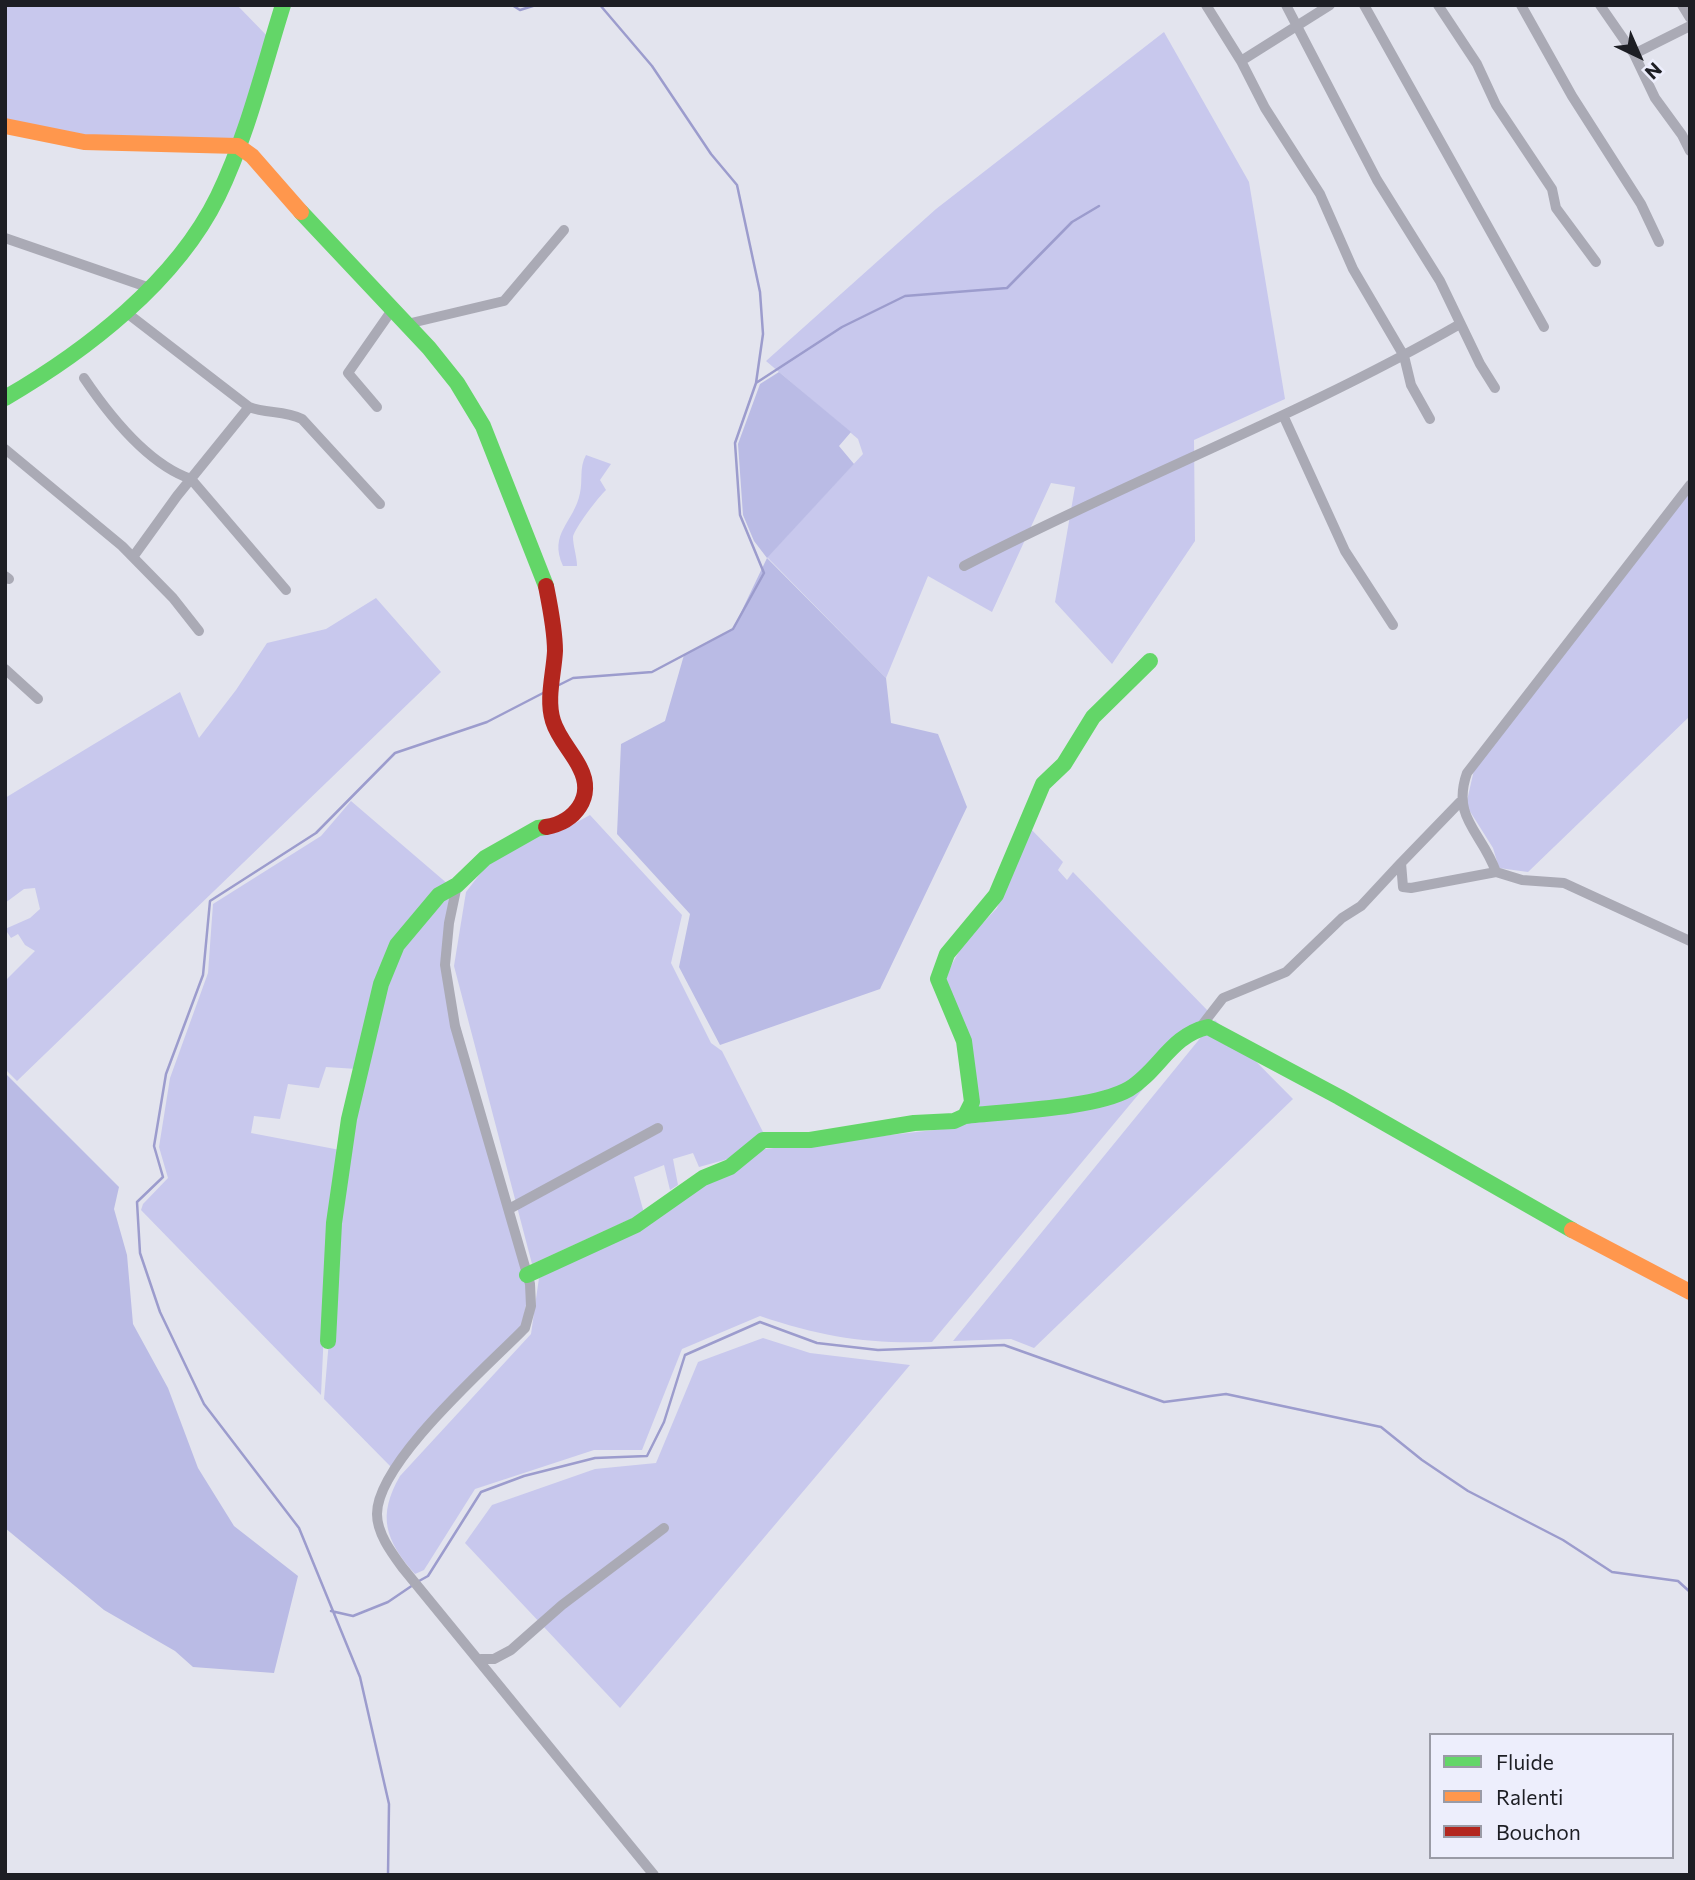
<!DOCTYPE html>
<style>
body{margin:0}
#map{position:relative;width:1695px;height:1880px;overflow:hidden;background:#e3e4ee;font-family:Commissioner,sans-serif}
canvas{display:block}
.frame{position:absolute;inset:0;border:7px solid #1d1e24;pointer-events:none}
.legend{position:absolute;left:1429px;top:1733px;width:245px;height:126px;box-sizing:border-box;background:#edeefc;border:2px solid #9a9ba6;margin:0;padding:9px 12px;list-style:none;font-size:21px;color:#1d1e24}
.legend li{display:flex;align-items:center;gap:14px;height:35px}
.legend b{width:35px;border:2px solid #9a9ba6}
.north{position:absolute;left:1604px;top:21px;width:70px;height:70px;-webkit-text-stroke:5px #edeefc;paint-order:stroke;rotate:136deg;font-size:19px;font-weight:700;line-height:28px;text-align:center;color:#1d1e24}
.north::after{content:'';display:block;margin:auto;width:24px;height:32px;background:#1d1e24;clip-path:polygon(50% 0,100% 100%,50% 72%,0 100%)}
</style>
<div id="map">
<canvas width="1695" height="1880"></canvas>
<div class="frame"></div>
<ul class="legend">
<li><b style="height:9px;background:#63d668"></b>Fluide</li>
<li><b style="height:9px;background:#ff974d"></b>Ralenti</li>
<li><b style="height:9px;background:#b3261e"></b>Bouchon</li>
</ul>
<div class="north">N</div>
</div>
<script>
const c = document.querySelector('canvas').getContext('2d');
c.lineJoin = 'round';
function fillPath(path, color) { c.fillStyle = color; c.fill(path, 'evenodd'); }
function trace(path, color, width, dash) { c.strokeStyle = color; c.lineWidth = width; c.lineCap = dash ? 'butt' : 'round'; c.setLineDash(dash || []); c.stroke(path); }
fillPath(new Path2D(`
 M5 5H237L272 41 238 146 54 137 5 127Z
 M1164 32 1249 182 1285 399 1194 440 1195 541 1112 664 1055 602 1075 487 1051 483 992 612 928 576 886 678 767 557 863 454 858 439 766 361 936 209Z
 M586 455 611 464 600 480 606 490C599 496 574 529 573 537 573 546 577 557 577 566H563C548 533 574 523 580 493 583 479 579 468 586 455Z
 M1690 491V716L1528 872 1499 868 1493 848 1466 805 1474 770Z
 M376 598 441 672 17 1081 5 1069V981L35 951 25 945 18 934 11 938 5 929 30 918 40 909 35 888 24 889 5 903V798L180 692 199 738 236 690 267 643 326 629Z
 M351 801 449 885 411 919 357 1069 326 1067 319 1088 288 1084 280 1119 254 1116 251 1133 340 1150 329 1223 321 1395 141 1210 143 1204 168 1178 159 1147 170 1078 208 973 213 904 321 836Z
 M590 815 682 915 671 963 711 1043 722 1051 763 1132 728 1159 699 1167 693 1153 673 1159 678 1185 670 1190 664 1165 634 1177 644 1213 532 1264 454 966 466 892 486 866 541 834 559 832Z
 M1028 826 1063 862 1058 870 1067 880 1073 872 1208 1011 932 1342C866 1344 823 1337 760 1316L682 1349 642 1450H594L475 1489 424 1570 415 1574C385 1540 377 1516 400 1476L531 1334 539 1278 659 1218 701 1182 765 1149 952 1128 977 1116 945 977 963 944 997 908Z
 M451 894 442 955 526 1287V1305L522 1325 391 1467 324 1399 339 1223 355 1115 386 986 403 946Z
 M1215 1020 1293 1099 1034 1348 1011 1339 953 1341Z
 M763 1338 810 1353 910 1365 620 1708 465 1543 492 1505 595 1469 656 1463 698 1362Z`), '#c8c8ed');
fillPath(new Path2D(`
 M779 372 851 432 839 446 854 464 767 558 886 678 891 723 938 734 967 807 880 989 720 1045 679 967 690 914 617 834 621 744 665 721 684 655 733 629 767 558 754 541 743 515 738 444 760 384Z
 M6 1074 119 1187 114 1209 127 1255 133 1324 168 1388 198 1468 234 1526 298 1576 274 1673 193 1667 175 1651 104 1610 5 1528Z`), '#babbe5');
trace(new Path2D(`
 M512 5 520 10 536 5
 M600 5 652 66 711 154 737 185 760 292 763 334 756 383 842 327 905 296 1007 288 1072 222 1099 206
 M557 686 573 678 652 672 733 629 764 573 740 515 735 443 756 383
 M419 1581 428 1576 481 1492 524 1476 595 1458 647 1456 664 1422 685 1355 760 1322 817 1343 878 1350 1004 1345 1164 1402 1226 1394 1381 1427 1422 1460 1468 1491 1563 1540 1612 1572 1678 1581 1690 1592
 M331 1611 353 1616 388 1602 413 1585
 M388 1875 389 1804 360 1677 299 1528 204 1404 160 1312 140 1253 137 1202 163 1177 154 1146 166 1074 203 975 210 901 316 833 395 753 487 722 545 692`), '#9c9ccd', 2.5);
trace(new Path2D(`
 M1206 5 1241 61
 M1286 5 1377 180 1440 281 1480 364 1495 388
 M1330 5 1241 61 1265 108 1320 194 1353 269 1404 356 1411 385 1430 419
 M1364 5 1544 327
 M1438 5 1477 64 1496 105 1552 189 1556 208 1596 262
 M1521 5 1572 96 1641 204 1659 242
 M1600 5 1634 54 1690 26
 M1682 5 1690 18
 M1634 54 1655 98 1682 135 1690 151
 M5 238 150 288
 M127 313 249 407C267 414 284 410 302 419L380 504
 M407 324 504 301 564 230
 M84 378C109 415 147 464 191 479L286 590
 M377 407 348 373 392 310
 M1283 415 1345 551 1393 625
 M5 449 122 546 173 598 199 631
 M133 557 177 496 249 407
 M964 566C1127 481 1300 416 1460 324
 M5 576 9 579
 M5 669 38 699
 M1401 863 1460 802
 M1496 872C1482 832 1451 818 1467 773L1690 485
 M457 885 449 923 445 965 455 1026 530 1284 531 1306 525 1328C488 1366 377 1462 377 1514 377 1533 391 1552 402 1567L654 1875
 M1199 1029 1223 998 1286 972 1342 918 1361 906 1401 863 1403 887 1411 888 1496 872 1522 880 1564 883 1690 941
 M509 1209 658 1128
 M481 1659H494L511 1650 562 1605 664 1528`), '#aaaab5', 10);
trace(new Path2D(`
 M301 212 429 348 457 383 483 426 546 586
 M5 398C86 351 176 282 218 196 247 136 263 69 283 5
 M965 1116C1007 1111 1094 1109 1129 1089 1159 1071 1171 1035 1208 1027L1339 1097 1572 1230
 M527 1275 636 1225 703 1178 730 1167 763 1140H810L914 1123 954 1121 965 1116 972 1102 964 1041 938 979 947 954 996 895 1043 784 1064 764 1093 717 1150 661
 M328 1341 334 1223 349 1119 381 984 397 945 439 895 457 885 485 858 538 828 546 827`), '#63d668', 16);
trace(new Path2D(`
 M5 126 84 142 238 146 252 156 301 212
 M1572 1230 1690 1292`), '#ff974d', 16);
trace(new Path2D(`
 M546 586C550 606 555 630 555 651 554 673 546 699 553 721 558 738 573 753 580 768 595 797 575 822 546 827`), '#b3261e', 16);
</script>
